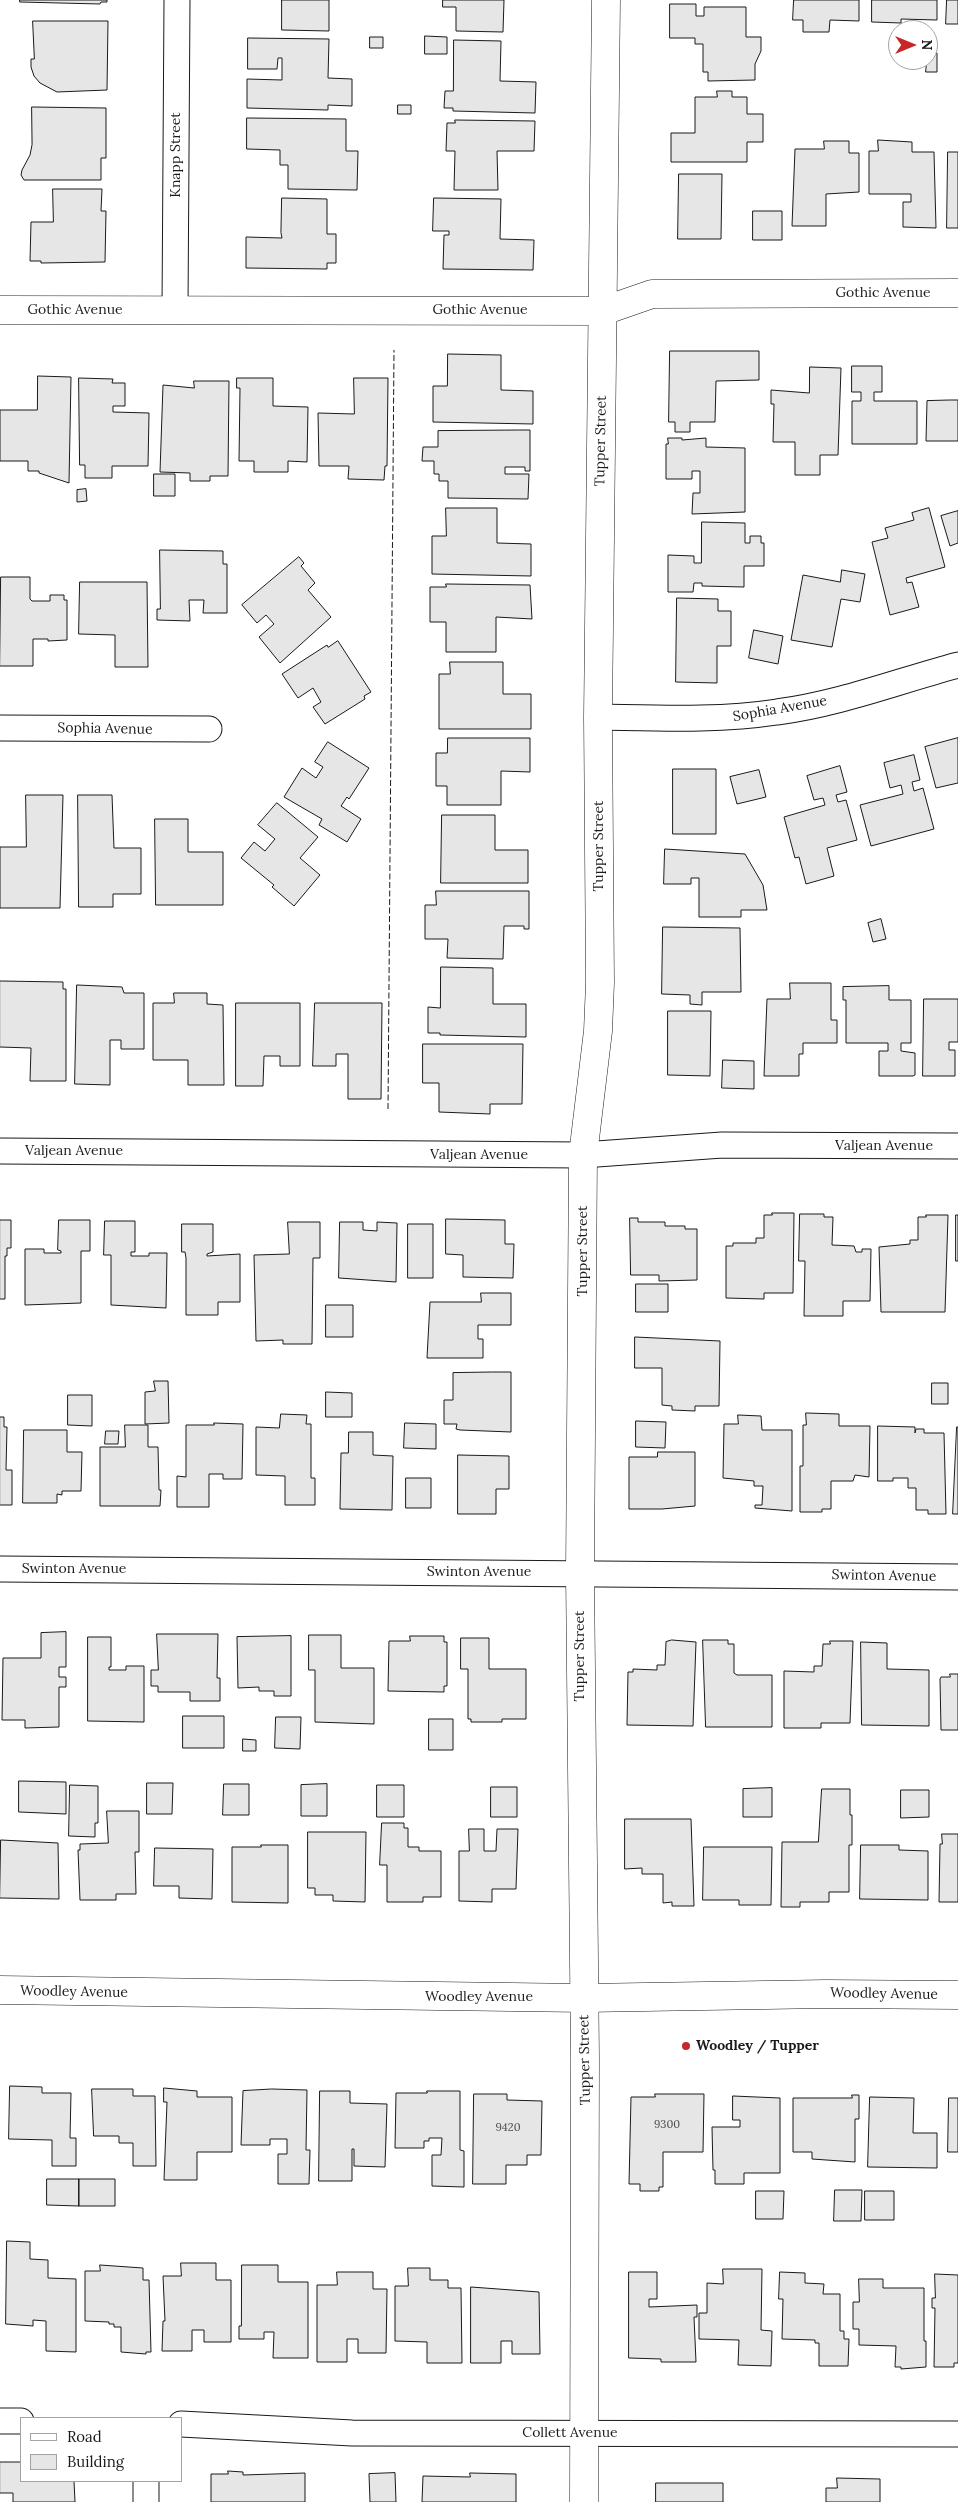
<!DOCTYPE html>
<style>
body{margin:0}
#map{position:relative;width:958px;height:2502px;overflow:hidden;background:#fff;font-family:Lora,serif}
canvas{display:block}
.legend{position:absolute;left:20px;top:2417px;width:162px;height:65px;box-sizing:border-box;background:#fff;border:1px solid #a3a3a3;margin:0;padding:6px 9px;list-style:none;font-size:15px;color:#1a1a1a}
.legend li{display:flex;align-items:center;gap:10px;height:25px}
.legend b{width:25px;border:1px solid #a3a3a3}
.north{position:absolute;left:888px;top:20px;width:50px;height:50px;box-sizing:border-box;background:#fff;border:1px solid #a3a3a3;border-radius:50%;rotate:90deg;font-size:14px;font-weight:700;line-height:20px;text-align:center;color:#1a1a1a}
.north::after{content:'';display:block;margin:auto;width:18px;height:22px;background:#c62828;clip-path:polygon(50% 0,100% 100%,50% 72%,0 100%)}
</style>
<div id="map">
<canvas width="958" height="2502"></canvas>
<ul class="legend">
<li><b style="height:6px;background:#fff"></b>Road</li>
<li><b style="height:14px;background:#e6e6e6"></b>Building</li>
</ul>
<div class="north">N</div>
</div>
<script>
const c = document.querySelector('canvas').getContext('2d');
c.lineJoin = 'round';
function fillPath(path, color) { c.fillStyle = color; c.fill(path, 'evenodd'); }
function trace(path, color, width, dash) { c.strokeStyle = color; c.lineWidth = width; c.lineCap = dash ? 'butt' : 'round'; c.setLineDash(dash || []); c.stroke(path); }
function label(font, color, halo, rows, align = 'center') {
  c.font = font + ' Lora,serif'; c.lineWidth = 4; c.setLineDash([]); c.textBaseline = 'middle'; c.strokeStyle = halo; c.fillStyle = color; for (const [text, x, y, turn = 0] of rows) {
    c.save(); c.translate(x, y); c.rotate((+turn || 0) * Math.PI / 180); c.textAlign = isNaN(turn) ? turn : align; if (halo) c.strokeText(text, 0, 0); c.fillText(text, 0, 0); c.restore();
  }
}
const building = new Path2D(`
 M20 0H107V2H101L100 4 20 2Z
 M282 0H329V31L282 30Z
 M443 0H504L503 32 456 31V7H443Z
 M794 0H859V21L830 20 829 32H803V20H793Z
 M872 0H937V20L901 19V23L872 22Z
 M947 0H958V24H946Z
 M670 4H696V16H704V7H746V37H761V51L755 64V80L708 81V72H703V44H695V38H670Z
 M33 21H108L107 90 57 92 40 83 34 76 31 67V59H34Z
 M425 36 447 37V54H425Z
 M370 37H383V48H370Z
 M248 38 329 39 328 78 352 79V106L328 105V110L247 108V79L282 80V58H278L277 69H248Z
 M454 40 501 41 500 81 536 82 535 113 453 111V108H444L445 91H453Z
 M928 52 937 53V72H926Z
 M717 91H732V97H747V114H763V142H747V162H671V133H695V97H717Z
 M398 105H411V114H398Z
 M32 107 106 108V158H101V180H24L21 175 22 170 30 155 32 145Z
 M247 118 346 119V151H358L357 190 288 189V165H280V150L247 149Z
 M455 120 535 121 534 151H497L498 190H454L455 151H446L447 123H455Z
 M878 140 912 142V152H934L936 228 903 227V202H911V194H869V151H878Z
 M824 141H849V153H859V192L826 194V226H792L795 149H824Z
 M948 152H958V228H947Z
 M679 174H722L721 239H678Z
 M53 189H102L101 211H106L105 262 41 263V261H30L31 222H53Z
 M282 198 327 199V234H336V263H327V269L246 268V237L282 238 281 233Z
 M434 198 501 199 500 239 534 240 533 270 443 269 444 235H449V231H433Z
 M753 211H782V240H753Z
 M670 351H759V380L716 381 715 422H690V432H675V422H669Z
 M448 354 501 355V390L533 391V424L433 422V386H447Z
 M852 366H882V392H874V401H917V444H852V401H861V392H852Z
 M810 367 841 368 838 455H820V475H795V442H773L774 404H771V390L809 393Z
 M38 376 71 377 69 483 39 473V471H28V461H0V410H37Z
 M79 378 113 379 112 383H125V406H113V412L149 413 148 466H112V478H85V465H80Z
 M237 378H273V406L308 407 307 462 288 461V472H254V461H239L240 388H237Z
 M354 378H388L387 466H385L384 480 348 479 349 466H319L318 413 354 414Z
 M194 381H229L228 476H210V481H190V473L160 472 163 385 194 388Z
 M950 400H958V441H926L927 401Z
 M519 430H530V471H525V467H505V474H529L528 499 448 498V481H439V474H434V461H422L423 447H438V431Z
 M668 438H682V440L706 438V447L745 448V512L692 514 693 493H700V471H692V479H666V444H668Z
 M154 474H175V496H154Z
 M86 489 87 501 77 502V490Z
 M446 508H497V543L531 544V576L432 574V536H446Z
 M929 508 945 567 906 578 907 583 912 582 919 607 890 615 872 542 888 538 885 528 914 520 912 513Z
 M958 511V543L950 546 941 516Z
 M702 522 745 523V543H750V536H761V543H764V566H744V587L702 586V583H694L693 592H668V555L694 556V563H701Z
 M160 550 223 551V564H227V613H203L204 600H189L190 621 157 620V609H160Z
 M299 557 304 563 301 566 315 583 308 590 331 617 280 663 259 637 274 624 266 615 257 623 242 605Z
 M842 570 865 574 860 602 841 599 832 647 791 640 803 575 840 582Z
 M1 577H30V599L32 601H50V595H64V600H67V640L48 641V639H33V666H0Z
 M80 582H147L148 667H115V635L79 634Z
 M446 584 530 585 532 619 496 617V652H446V622H430V587H446Z
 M677 598 718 599V611H731V646H717V683L676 682Z
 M754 630 783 636 778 664 749 658Z
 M338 641 371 692 364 696 365 699 325 724 313 707 321 702 313 688 298 698 282 674 327 645 328 647Z
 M450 662H503V694H531V729H439V674H450Z
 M448 738H530V772L501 771V805H447V786H436V753H447Z
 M958 738V783L936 788 925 747Z
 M328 742 369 768 349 799 347 797 341 806 361 819 347 842 319 825 322 819 284 797 302 768 316 778 323 767 315 762Z
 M914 755 920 780 912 782 914 791 923 788 934 829 871 846 860 805 903 794 901 785 890 788 884 763Z
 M840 766 847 792 836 795 838 802 846 800 857 840 827 848 834 876 806 884 799 857 795 858 784 817 825 805 823 798 814 800 807 776Z
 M673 769H716V834H673Z
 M759 770 766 797 737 804 730 777Z
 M26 795H63L60 908H0V847H26Z
 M78 795H112L114 848H141V894H113V907H79Z
 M277 803 318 837 300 858 320 875 294 906 272 887 274 885 241 858 254 842 265 851 275 839 258 825Z
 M442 815H495V850H528V883H441Z
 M155 819H188V852H223V905H156Z
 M665 849 745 854 763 885 767 910H741V917H699V878H691V884H664Z
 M436 891H529V929H524V926H504L503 959 447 958 448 939H425V905H436Z
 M881 919 886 939 873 942 868 923Z
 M663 927 740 928 741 992H702V1005L690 1004V995L662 994Z
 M441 967 493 968V1004H526V1037L440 1035V1033H428V1007L440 1008Z
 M0 981 63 982V989H66V1081H30L31 1048 0 1047Z
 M790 983H831V1020H837V1043H803V1054H799V1076H764L767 999H790Z
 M77 985 122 987 124 993H144V1049H121V1040H110V1085L75 1084Z
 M889 986V1000H911V1043H901V1051L915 1053V1075L913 1076H879V1051H888V1043H846V1000H843V987Z
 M174 993H207V1004L223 1005 224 1085H188V1060H153V1003H174Z
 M924 999H958V1042H949V1050H955V1076H923Z
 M236 1003H300V1066H280V1056H264L263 1086H236Z
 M315 1003H382L381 1099H348V1054H336V1066H313Z
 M668 1011H711L710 1076 668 1075Z
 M423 1044H523L522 1104H490V1114L439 1112V1083H423Z
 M723 1060 754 1061V1089L722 1088Z
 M772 1213H794L793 1293H764V1299L726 1298V1246H733V1243H756V1238H764V1215H772Z
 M800 1214H824V1217H833L832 1245 854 1246 856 1252H862V1249H871L870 1301H843V1316H804L805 1261H799Z
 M926 1215H948L945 1312H881L879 1247 910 1244V1240H918V1217H926Z
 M956 1215H958V1261H956Z
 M630 1218H638V1222H665V1226H685V1229H697V1280L659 1281V1275H631Z
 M446 1219 505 1220V1244H514L513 1278 463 1277V1255L446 1254Z
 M0 1220H11V1248H7V1256H5V1299H0Z
 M59 1220H90V1251H81V1303L25 1305V1249H44V1253H61V1251L58 1250Z
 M105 1221H135V1252H131V1256H149V1253H167L166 1308 111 1305V1255H104Z
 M288 1222H320V1258H313L312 1344H283V1340L256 1341 254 1255 289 1254Z
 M340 1222H363V1230L377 1231V1222L397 1223 396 1282 339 1278Z
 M182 1224H213V1252L207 1254V1256L240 1254V1302H218V1315H186V1258L185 1252H182Z
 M408 1224H433V1278H408Z
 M636 1284H668V1312H636Z
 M481 1293H511V1325H478V1339H483V1358H427L430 1302H481Z
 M326 1305H353V1337H326Z
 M635 1337 720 1341 719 1406H695V1411L672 1410V1406L662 1405V1368H635Z
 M492 1372H511V1432L460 1430 456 1429 457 1424H444V1400H453V1373Z
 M154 1381H168L169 1423 145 1424V1392L155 1391Z
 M932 1383H948V1404H932Z
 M326 1392 352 1393V1417H326Z
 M68 1395H92V1426L68 1425Z
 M806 1413 839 1414V1426H870L869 1477 855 1475 853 1481H831V1509H822V1512H800V1466H803V1425H806Z
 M281 1414 307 1415 306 1424H311V1478H315V1505H285V1476L256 1475V1427L279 1428Z
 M738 1415 761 1416 762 1430H792V1511L755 1508V1505H762L763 1486H754V1481L723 1478 724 1424H738Z
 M0 1417H4V1427H7L6 1470H12V1505H0Z
 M636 1421 666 1422 665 1448 636 1447Z
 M214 1423 243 1424 242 1479H223V1474H209V1507H177V1476L186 1477V1425H214Z
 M405 1423 436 1424V1449L404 1448Z
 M125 1425H148V1447H158L159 1490H161L160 1506H100V1447H125Z
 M878 1426 915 1427V1433L916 1429H924V1433H944L946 1514H928V1510H916V1488H908V1478H893V1481H878Z
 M957 1427H958V1514H953Z
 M24 1430H67V1452H82L81 1491H62V1495L57 1494V1503H23Z
 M106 1431H119L118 1444H105Z
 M349 1432H373V1455L393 1456 392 1510 340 1509 341 1453H348Z
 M658 1452H695V1506L662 1509H629V1457H657Z
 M458 1455 509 1456V1489H496V1514H458Z
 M406 1478H431V1508H406Z
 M66 1632V1667H59V1677H66V1687H59V1727L25 1728V1720H2L3 1658H41V1633Z
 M157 1634H218L217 1678H220V1701H190V1692H158V1686H151V1670H158Z
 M309 1635H341V1668H374V1724L315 1722V1670H309Z
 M291 1636V1696H274V1691H259V1687L238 1688 237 1637Z
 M410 1636H444V1642H447V1686H444V1692L388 1691 389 1641H410Z
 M88 1637H111V1667H109V1670H126V1666H144V1722L88 1721Z
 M461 1638H489V1669H526V1719H502V1722H471V1719H468V1669H461Z
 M672 1640 696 1642 693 1726 627 1725 628 1672H633V1669L657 1670V1665H665L666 1642Z
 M703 1640H728V1644H734V1673L737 1675H772V1727H706Z
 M830 1641H853L850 1723H821V1728H784V1671L814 1672V1666H822L823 1644H830Z
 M861 1642 887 1643V1669L929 1670V1726L862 1725Z
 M950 1674H958V1730H941L940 1679 941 1677H950Z
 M183 1716H224V1748H183Z
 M276 1717H301L300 1749 275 1748Z
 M429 1719H453V1750H429Z
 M243 1739 256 1740V1751H243Z
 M19 1781 66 1782V1814L19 1812Z
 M147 1783H173L172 1814H147Z
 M224 1784H249V1815H223Z
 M327 1784V1816H301V1785Z
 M70 1785 98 1786V1823H95V1837L69 1836Z
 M377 1785H404V1817H377Z
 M491 1787H517V1817H491Z
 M772 1788V1817H743V1789Z
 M822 1789H850V1815H852V1845H849V1892H829V1902H800V1907H781L782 1842H818Z
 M901 1790H929V1817L901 1818Z
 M107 1811H139V1852H135L136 1894H116V1900H80L78 1850H80V1844L108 1843Z
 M625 1819H691L694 1906H672V1902L663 1903V1874H642V1868L625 1869Z
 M382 1823H404V1828H408V1847H419V1851H441V1897H423V1902H387V1865H380Z
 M469 1829H484V1851H496L497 1829H518L516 1889H492V1902L459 1901V1851H469Z
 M308 1832H366L365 1902 333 1901V1895H315V1888H308Z
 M942 1834H958V1902H939L940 1844H942Z
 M1 1840 58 1843 59 1899 0 1898Z
 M261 1845H288V1903L232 1902V1847H261Z
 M861 1845H899V1850L928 1851V1900L860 1899Z
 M704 1847H772L771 1905H739V1900H703Z
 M155 1848 213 1849 212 1899 179 1898V1886H154Z
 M10 2086 42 2087V2093H71L70 2138H76V2166H52V2140L9 2139Z
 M164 2088 197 2091V2097H232V2152H197V2180H164L167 2102H164Z
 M92 2089H133V2096H155L156 2166H133V2143H119V2136H94Z
 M272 2089 307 2090 306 2150H310L309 2184H278V2154H287V2139H270V2145H241L243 2091Z
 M320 2091H350V2103L387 2104 385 2167 354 2166V2149H352V2181H319Z
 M427 2091H460V2150L464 2151V2187L432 2186V2155H441L442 2138H429V2141H424V2148H395L396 2093H427Z
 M474 2094H507V2100L542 2101 541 2155H527V2165H506V2184H473Z
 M655 2094H704L703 2152H663V2187H659V2191H640V2184H629L631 2097H655Z
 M852 2095H859V2119H855V2162L812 2159V2152H793V2098H852Z
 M733 2096 780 2098V2173H744V2184H715V2170H713L712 2127H740V2120H733Z
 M870 2097 914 2098 913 2133H937V2168L868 2167Z
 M949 2098H958V2152H948Z
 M47 2179H79V2206L47 2205Z
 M79 2179H115V2206H79Z
 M835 2190H862L861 2221H834Z
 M756 2191H784L783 2219H756Z
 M865 2191H894V2220H865Z
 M7 2241 30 2242V2259L48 2260V2278L76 2279V2352L46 2351V2321L33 2320V2326L6 2324Z
 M181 2263H216V2280H231V2342H204V2330H192V2351H162L163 2321H165L163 2276H181Z
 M100 2265 143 2268V2280H149L151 2352H146V2354L121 2352V2327H114V2324H109V2322L85 2321V2271H100Z
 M242 2265H278V2282H308V2358H273L274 2332H264V2339H239V2326H241Z
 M408 2268H430V2280H448V2288H461L462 2363H427V2342L395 2341V2286H408Z
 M723 2269H762L761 2330 772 2331 771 2366 738 2365 739 2340 699 2339V2313H707V2283L723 2284Z
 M337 2272H373V2289H387L386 2353H358V2339H347V2362H317V2285H337Z
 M629 2272H657V2299H649V2307L697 2305V2317H694L696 2362H661V2359L629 2358Z
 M780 2272 805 2273V2283L824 2284 823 2294H840V2331H844V2339H849L848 2366H819V2343H815V2340L782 2339 783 2299H779Z
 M935 2274 958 2275V2363H954V2367H934L935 2308H932V2298H935Z
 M859 2279H883V2288H924V2341H926V2367L901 2369V2367H895L896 2346 859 2345V2329H853V2302H859Z
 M471 2287 539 2292 540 2354H512V2341H501V2363H471Z
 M0 2462H21V2481H74L75 2502H13V2493H0Z
 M228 2471 243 2472V2475L305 2473V2502H211V2474H228Z
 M395 2473 396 2502H370L369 2474Z
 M470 2473 516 2474V2502H422L423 2476 470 2477Z
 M837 2478 880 2479V2502H826V2488H837Z
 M656 2483H723V2502H656Z`);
fillPath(building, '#e6e6e6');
trace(building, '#1a1a1a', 1);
const minor = new Path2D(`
 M175 309 177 0
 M598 717C658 718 718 721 777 712 839 704 898 681 958 665
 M0 728 209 729
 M0 1151 583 1155 722 1145 958 1146
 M0 1569 958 1577
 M0 2421H21
 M181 2424 352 2433 958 2434
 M146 2502V2481`);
const tertiary = new Path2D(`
 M0 310 603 311 652 294 958 293
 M584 2502 585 2058 580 1573 583 1155 598 1031 600 983 598 717 606 0`);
const primary = new Path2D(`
 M0 1990 584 1998 826 1994 958 1995`);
trace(minor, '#1a1a1a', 27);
trace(tertiary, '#1a1a1a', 29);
trace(primary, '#1a1a1a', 29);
trace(minor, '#fff', 25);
trace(tertiary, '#fff', 28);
trace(primary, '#fff', 28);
trace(new Path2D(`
 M388 1109 394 350`), '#1a1a1a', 1, [6, 2.5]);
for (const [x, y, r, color] of [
 [686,2046,5,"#c62828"]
]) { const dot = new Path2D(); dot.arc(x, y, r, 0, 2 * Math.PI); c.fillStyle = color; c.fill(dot); trace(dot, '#fff', 2); }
label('11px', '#4d4d4d', null, [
 ["9300",667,2125],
 ["9420",508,2128]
]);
label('14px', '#1a1a1a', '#fff', [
 ["Knapp Street",176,155,-90],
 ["Gothic Avenue",883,293],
 ["Gothic Avenue",75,310],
 ["Gothic Avenue",480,310],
 ["Tupper Street",601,441,-89],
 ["Sophia Avenue",780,709,-10],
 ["Sophia Avenue",105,729,1],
 ["Tupper Street",599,846,-90],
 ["Valjean Avenue",884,1146],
 ["Valjean Avenue",74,1151],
 ["Valjean Avenue",479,1155],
 ["Tupper Street",583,1251,-90],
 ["Swinton Avenue",74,1569],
 ["Swinton Avenue",479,1572],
 ["Swinton Avenue",884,1576,1],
 ["Tupper Street",580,1656,-90],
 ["Woodley Avenue",74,1992,1],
 ["Woodley Avenue",884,1994,1],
 ["Woodley Avenue",479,1997],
 ["Tupper Street",585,2060,-91],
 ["Collett Avenue",570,2433]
]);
label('bold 14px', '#1a1a1a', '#fff', [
 ["Woodley / Tupper",696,2046]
], 'left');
</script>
